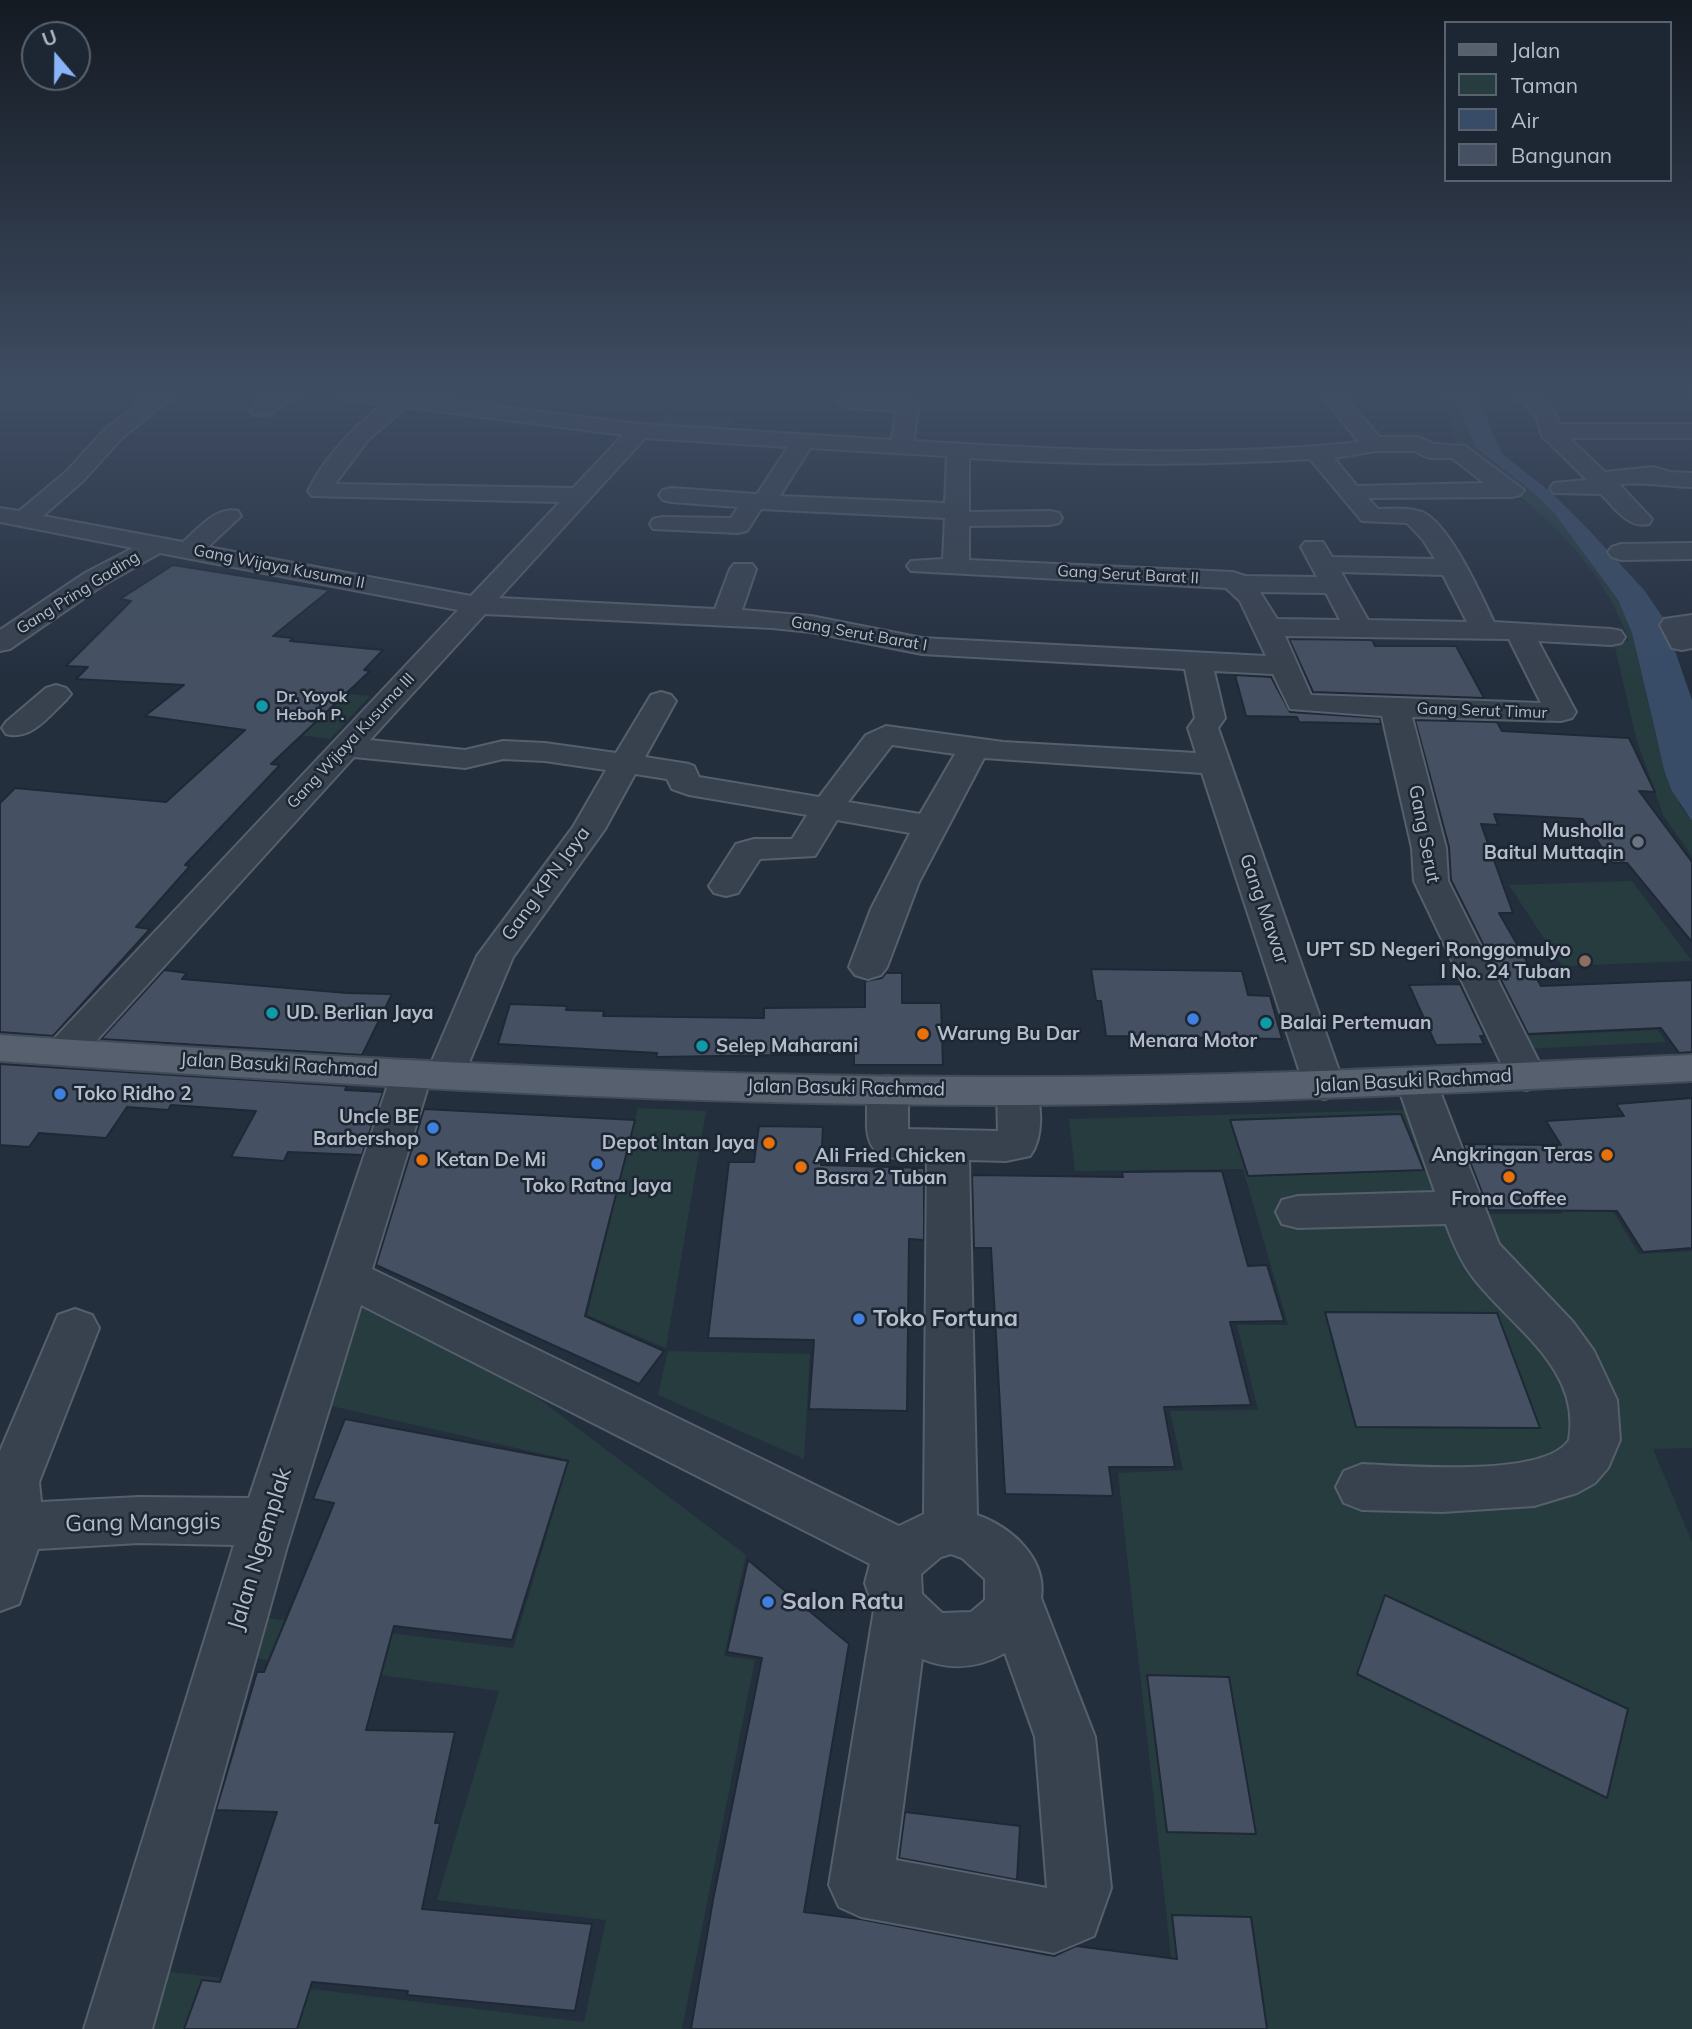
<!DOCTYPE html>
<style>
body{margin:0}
#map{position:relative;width:1692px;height:2029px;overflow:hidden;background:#242f3e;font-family:Mulish,sans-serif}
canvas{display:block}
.legend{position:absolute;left:1444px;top:21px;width:228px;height:161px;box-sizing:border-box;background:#1d2633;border:2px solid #59626f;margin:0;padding:9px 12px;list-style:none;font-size:21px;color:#b4bcc9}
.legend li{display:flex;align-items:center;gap:14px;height:35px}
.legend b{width:35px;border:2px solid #59626f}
.north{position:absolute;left:21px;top:21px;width:70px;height:70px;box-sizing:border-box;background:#1d2633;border:2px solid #59626f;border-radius:50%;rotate:340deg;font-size:19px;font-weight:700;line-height:28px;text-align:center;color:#b4bcc9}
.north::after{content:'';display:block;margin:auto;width:24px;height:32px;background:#8ab4f8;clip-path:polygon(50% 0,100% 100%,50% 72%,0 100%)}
</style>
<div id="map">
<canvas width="1692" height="2029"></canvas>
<ul class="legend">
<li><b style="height:9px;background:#56606e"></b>Jalan</li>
<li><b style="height:19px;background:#263c3f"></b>Taman</li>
<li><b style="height:19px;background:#394c67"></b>Air</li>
<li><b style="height:19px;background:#455162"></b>Bangunan</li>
</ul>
<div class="north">U</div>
</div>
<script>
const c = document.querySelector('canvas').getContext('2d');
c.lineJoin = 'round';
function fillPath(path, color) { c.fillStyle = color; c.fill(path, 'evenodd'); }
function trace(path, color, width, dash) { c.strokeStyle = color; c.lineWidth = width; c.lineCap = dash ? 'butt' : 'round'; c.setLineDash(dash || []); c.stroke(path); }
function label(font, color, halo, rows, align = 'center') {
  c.font = font + ' Mulish,sans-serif'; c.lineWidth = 5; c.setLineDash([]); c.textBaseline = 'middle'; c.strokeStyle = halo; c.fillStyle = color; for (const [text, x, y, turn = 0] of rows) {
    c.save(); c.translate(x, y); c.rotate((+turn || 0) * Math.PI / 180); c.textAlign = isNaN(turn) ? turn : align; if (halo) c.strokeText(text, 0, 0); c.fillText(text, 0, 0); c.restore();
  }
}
fillPath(new Path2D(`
 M1443 394 1452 395 1467 432 1476 448 1535 494 1555 514 1618 600 1632 633 1657 741 1680 805 1692 821V856L1663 815 1636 738 1613 639 1629 641C1608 580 1565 533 1516 493 1499 479 1477 466 1462 449 1448 433 1452 411 1443 394Z
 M661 415 733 419 726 431 653 427Z
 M333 692 370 696 330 739 292 734Z
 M1632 881 1692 961 1562 966 1509 885Z
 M1658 1030 1666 1042 1523 1049 1517 1036Z
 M638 1108 706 1111 666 1348 587 1315Z
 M1445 1109 1487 1214H1562L1558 1201 1605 1198 1639 1254 1692 1251V1448L1653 1449 1692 1542V2029H1179L1118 1473 1183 1470 1170 1411 1258 1410 1237 1325H1288L1243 1169 1075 1171 1069 1119Z
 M356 1302 490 1369 539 1399 746 1555 724 1656 755 1660 682 2029H147L163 1971 584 2022 606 1920 437 1900 499 1691 254 1658 265 1618 513 1648 569 1460 327 1405Z
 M668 1351 810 1354 804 1459 658 1395Z`), '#263c3f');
fillPath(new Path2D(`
 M1451 394H1477L1502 454 1551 492 1588 529 1644 590 1664 619 1692 700V821L1672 791 1665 773 1632 633 1618 600 1555 514 1535 494 1476 448Z`), '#394c67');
const building = new Path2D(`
 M173 565 330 590 273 636 293 638 290 641 383 650 364 670 370 671 271 764 280 765 185 865 190 866 136 927 150 929 53 1036 0 1032V803L15 788 166 802 245 730 145 716 184 685 76 679 88 667 66 666 131 601 120 599Z
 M1289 639 1372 640 1375 646H1456L1484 698 1313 692Z
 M1235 675 1271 677 1290 712 1380 718 1381 724 1299 722 1297 717 1246 716Z
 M1415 720 1497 722 1502 731 1629 738 1655 792 1639 791 1692 862V942L1627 863H1612L1583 819 1494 814 1498 825 1481 824 1513 913H1499L1541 986 1692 980V1052L1679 1053 1661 1028 1528 1034 1451 880 1449 847Z
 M1091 969 1242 971 1248 995 1270 996 1282 1039 1106 1036 1101 1001H1096Z
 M164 970 187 973 182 979 347 993 392 994 362 1055 101 1039Z
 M886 973H902V1003H941L943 1065H854V1054L656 1057 657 1053 498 1044 510 1004 567 1006 566 1010 604 1011 603 1016 764 1018V1008L865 1007V981L882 978Z
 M1460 984 1485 1036H1480L1484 1044 1436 1045 1409 985Z
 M0 1064 347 1086 345 1090 383 1092 362 1155 288 1152 284 1161 231 1157 256 1111 171 1105 168 1110 127 1107 106 1138 39 1133 29 1147 0 1145Z
 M1692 1098V1248L1643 1252 1617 1211 1489 1210 1463 1144 1561 1145 1546 1121 1624 1116 1616 1104Z
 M424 1109 635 1120 585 1316 664 1351 639 1384 376 1265Z
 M1401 1114 1424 1170 1248 1176 1230 1120Z
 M759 1126 823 1127 821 1165 924 1168V1240L909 1239 907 1411 809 1409 814 1340 708 1338 729 1162H754Z
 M1222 1171 1248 1266 1267 1265 1284 1321 1230 1322 1251 1405 1164 1407 1175 1467H1109L1113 1496 1005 1494 991 1248H974L972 1175 1123 1177 1122 1172Z
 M1325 1312 1497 1313 1540 1428 1356 1427Z
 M345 1419 568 1461 512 1640 394 1626 366 1730 455 1732 435 1823H440L422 1909 592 1924 575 2011 407 1995 408 1991 312 1982 297 2029H184L202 1980 220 1982 277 1812 216 1810 257 1672H264L334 1503 313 1499Z
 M748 1560 849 1644 804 1912 860 1919 1054 1956 1076 1946 1177 1959 1172 1915 1251 1917 1267 2029H691L713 1900 762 1658 727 1652Z
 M1385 1595 1628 1709 1607 1798 1357 1674Z
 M1147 1675 1229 1677 1256 1834 1167 1832Z
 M905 1812 1020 1826 1017 1880 899 1858Z`);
fillPath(building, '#455162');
trace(building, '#1f2835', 2);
const minor = new Path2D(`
 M152 394H175L120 440 83 481 43 516 183 542C198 529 216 506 238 511L241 516 208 547 471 596 560 502 312 496 308 491C325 456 353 428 383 404L343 398 340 394H423L421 397 639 424 892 440 896 411 849 408 839 402C846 392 910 395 918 405L914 441C1062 450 1211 458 1359 442L1320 394H1341L1380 437H1419L1434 444 1465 446 1524 490 1520 495 1512 497 1368 498 1378 509C1393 509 1408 507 1422 512 1450 524 1481 595 1494 622L1611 629 1621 631 1625 637 1621 643 1611 645 1538 641 1576 712 1572 718 1561 721 1412 717 1446 848 1448 881 1546 1076 1540 1086 1526 1090 1512 1086 1414 881 1412 848 1382 716 1290 709 1273 674 1214 671 1225 718 1218 728 1344 1085 1338 1095 1324 1099 1310 1095 1304 1085 1202 773 984 758 919 882 887 967 881 975 868 979 855 975 849 967 871 909 910 833 837 820 815 856 760 859 738 893 726 896 714 893 709 886 736 844 754 839H792L807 815 689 795 672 789 667 779 635 774 605 829 513 957 460 1084 446 1087 430 1080 372 1269 899 1526 924 1514 927 1159C891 1158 865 1163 867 1118 867 1104 866 1092 874 1080L888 1076 902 1080 908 1090V1129L998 1131 997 1091 1003 1081 1017 1077 1031 1081C1043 1101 1044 1137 1030 1156L1006 1161 969 1160 977 1515C1011 1527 1047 1558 1041 1598L1095 1737 1111 1888 1094 1936 1054 1953 861 1917 839 1907 829 1885 874 1610 865 1583 870 1564 361 1305 286 1550 152 2029H84L234 1545 139 1543 38 1549 19 1604 0 1611V1451L58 1315 75 1309 92 1315 99 1328 39 1482 41 1502 139 1497 249 1498 392 1073 398 1063 412 1060 426 1063 429 1068 477 956 573 827 606 770 545 761 503 759 465 768 354 757 78 1061 64 1065 50 1061 44 1052 50 1043 458 610 160 553 103 585 10 649 0 651V630L85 573 133 548 0 522V508L19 511 67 471 104 430ZM406 407 623 435 573 488 335 484 367 441ZM645 438 788 447 757 494 671 488 663 490 659 495 663 500 671 502 738 507 731 518 662 517 653 519 650 524 653 529 738 533 747 531 761 509 945 518 943 559 911 561 907 566 911 571 1226 588 1240 601 1266 656 922 638 811 616 742 610 756 569 752 564H734L730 569 715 609 499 598ZM810 448 947 456 945 503 780 496ZM1376 451H1414L1429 458H1452L1484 483 1357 486 1334 458ZM969 458C1083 465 1197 466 1310 459L1362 521 1407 523 1423 540 1435 559 1332 557 1323 542H1305L1301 547 1317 577 1245 576 1233 572 969 560V526L1050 525 1059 523 1062 518 1059 513 1050 511 969 512ZM1341 572 1443 575 1467 622 1368 620ZM1260 592 1326 593 1340 620 1277 619ZM485 614 772 628 811 632 922 654 1185 669 1195 718 1188 728 1196 753 1003 742 886 726 866 735 819 797 699 777 694 766 689 764 645 757 676 701 671 695 661 692 651 695 616 753 545 743 503 741 465 750 370 740ZM1285 636 1509 639 1541 703 1311 695ZM892 745 955 754 920 814 848 802ZM951 1554 962 1558 985 1579V1600L971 1612 942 1613 922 1594 921 1574 941 1557ZM1005 1653 1035 1737 1047 1888 896 1860 922 1659C951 1671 978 1668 1005 1653Z
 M274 394H298L269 415H253L250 410Z
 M1516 394H1537L1555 412 1559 424H1692V438H1569L1605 472 1653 467 1670 472 1692 473V487C1666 486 1645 482 1619 484L1652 519 1649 524C1628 529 1615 508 1601 494L1554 493 1550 488 1554 483 1587 480 1542 436 1537 418Z
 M1692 543V559L1621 560 1612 557 1608 552 1612 547 1621 544Z
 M1692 615V648L1682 650 1672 648 1660 625 1664 619Z
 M56 685 66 688 71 694 66 700C49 716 31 741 6 734L2 728 6 722 46 688Z
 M1416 1067 1430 1071 1436 1081 1499 1244 1573 1322 1594 1351 1617 1400 1620 1440 1608 1468 1595 1483 1577 1493 1534 1506 1442 1512 1362 1510 1344 1503 1336 1487 1344 1471 1362 1464C1405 1466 1545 1478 1569 1440 1582 1367 1510 1327 1472 1276 1460 1260 1453 1243 1446 1224L1298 1228 1282 1224 1276 1212 1282 1200 1298 1196 1435 1192 1396 1081 1402 1071Z`);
const major = new Path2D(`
 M0 1035C340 1058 680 1078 1020 1077 1244 1077 1468 1065 1692 1055V1081C1468 1092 1244 1104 1020 1105 680 1106 340 1085 0 1061Z`);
trace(minor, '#565f6c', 4);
trace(major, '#414a57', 4);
fillPath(minor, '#38414e');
fillPath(major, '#56606e');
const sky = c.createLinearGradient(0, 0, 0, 678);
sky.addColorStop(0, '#141a22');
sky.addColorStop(0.58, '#3f4d63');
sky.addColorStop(1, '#3f4d6300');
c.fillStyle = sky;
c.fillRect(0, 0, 1692, 678);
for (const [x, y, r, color] of [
 [262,706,7,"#0f9aa8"],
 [1638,842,7,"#6b7280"],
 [1585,961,7,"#8d6e63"],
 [272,1013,7,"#0f9aa8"],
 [1193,1019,7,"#3f7fe0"],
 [1266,1023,7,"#0f9aa8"],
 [923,1034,7,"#e8710a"],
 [702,1046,7,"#0f9aa8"],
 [60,1094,7,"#3f7fe0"],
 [433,1128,7,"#3f7fe0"],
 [769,1143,7,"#e8710a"],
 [1607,1155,7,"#e8710a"],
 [422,1160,7,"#e8710a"],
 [597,1164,7,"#3f7fe0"],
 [801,1167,7,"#e8710a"],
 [1509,1177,7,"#e8710a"],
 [859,1319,7,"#3f7fe0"],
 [768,1602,7,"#3f7fe0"]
]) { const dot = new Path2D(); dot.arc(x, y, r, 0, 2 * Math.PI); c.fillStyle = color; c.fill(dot); trace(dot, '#1d2633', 2.5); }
label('16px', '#b4bcc9', '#1d2633', [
 ["Gang Wijaya Kusuma II",279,567,11],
 ["Gang Serut Barat II",1128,575,3],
 ["Gang Pring Gading",78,593,-32],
 ["Gang Serut Barat I",859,634,10],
 ["Gang Serut Timur",1482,711,2],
 ["Gang Wijaya Kusuma III",351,741,-47]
]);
label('bold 16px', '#b4bcc9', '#1d2633', [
 ["Dr. Yoyok",276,697],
 ["Heboh P.",276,715]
], 'left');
label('bold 19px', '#b4bcc9', '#1d2633', [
 ["Musholla",1624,831,"right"],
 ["Baitul Muttaqin",1624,853,"right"],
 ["UPT SD Negeri Ronggomulyo",1571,950,"right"],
 ["I No. 24 Tuban",1571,972,"right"],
 ["UD. Berlian Jaya",286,1013],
 ["Balai Pertemuan",1280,1023],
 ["Warung Bu Dar",937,1034],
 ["Menara Motor",1193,1041,"center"],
 ["Selep Maharani",716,1046],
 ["Toko Ridho 2",74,1094],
 ["Uncle BE",419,1117,"right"],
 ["Barbershop",419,1139,"right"],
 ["Depot Intan Jaya",755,1143,"right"],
 ["Angkringan Teras",1593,1155,"right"],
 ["Ali Fried Chicken",815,1156],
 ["Basra 2 Tuban",815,1178],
 ["Ketan De Mi",436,1160],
 ["Toko Ratna Jaya",597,1186,"center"],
 ["Frona Coffee",1509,1199,"center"]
], 'left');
label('19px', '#b4bcc9', '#1d2633', [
 ["Gang Serut",1424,834,79],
 ["Gang KPN Jaya",546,884,-54],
 ["Gang Mawar",1264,909,71],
 ["Jalan Basuki Rachmad",279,1065,3],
 ["Jalan Basuki Rachmad",1413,1081,-3],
 ["Jalan Basuki Rachmad",846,1088,1]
]);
label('bold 23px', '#b4bcc9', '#1d2633', [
 ["Toko Fortuna",873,1319],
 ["Salon Ratu",782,1602]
], 'left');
label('23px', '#b4bcc9', '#1d2633', [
 ["Gang Manggis",143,1523,-1],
 ["Jalan Ngemplak",260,1549,-73]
]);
</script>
